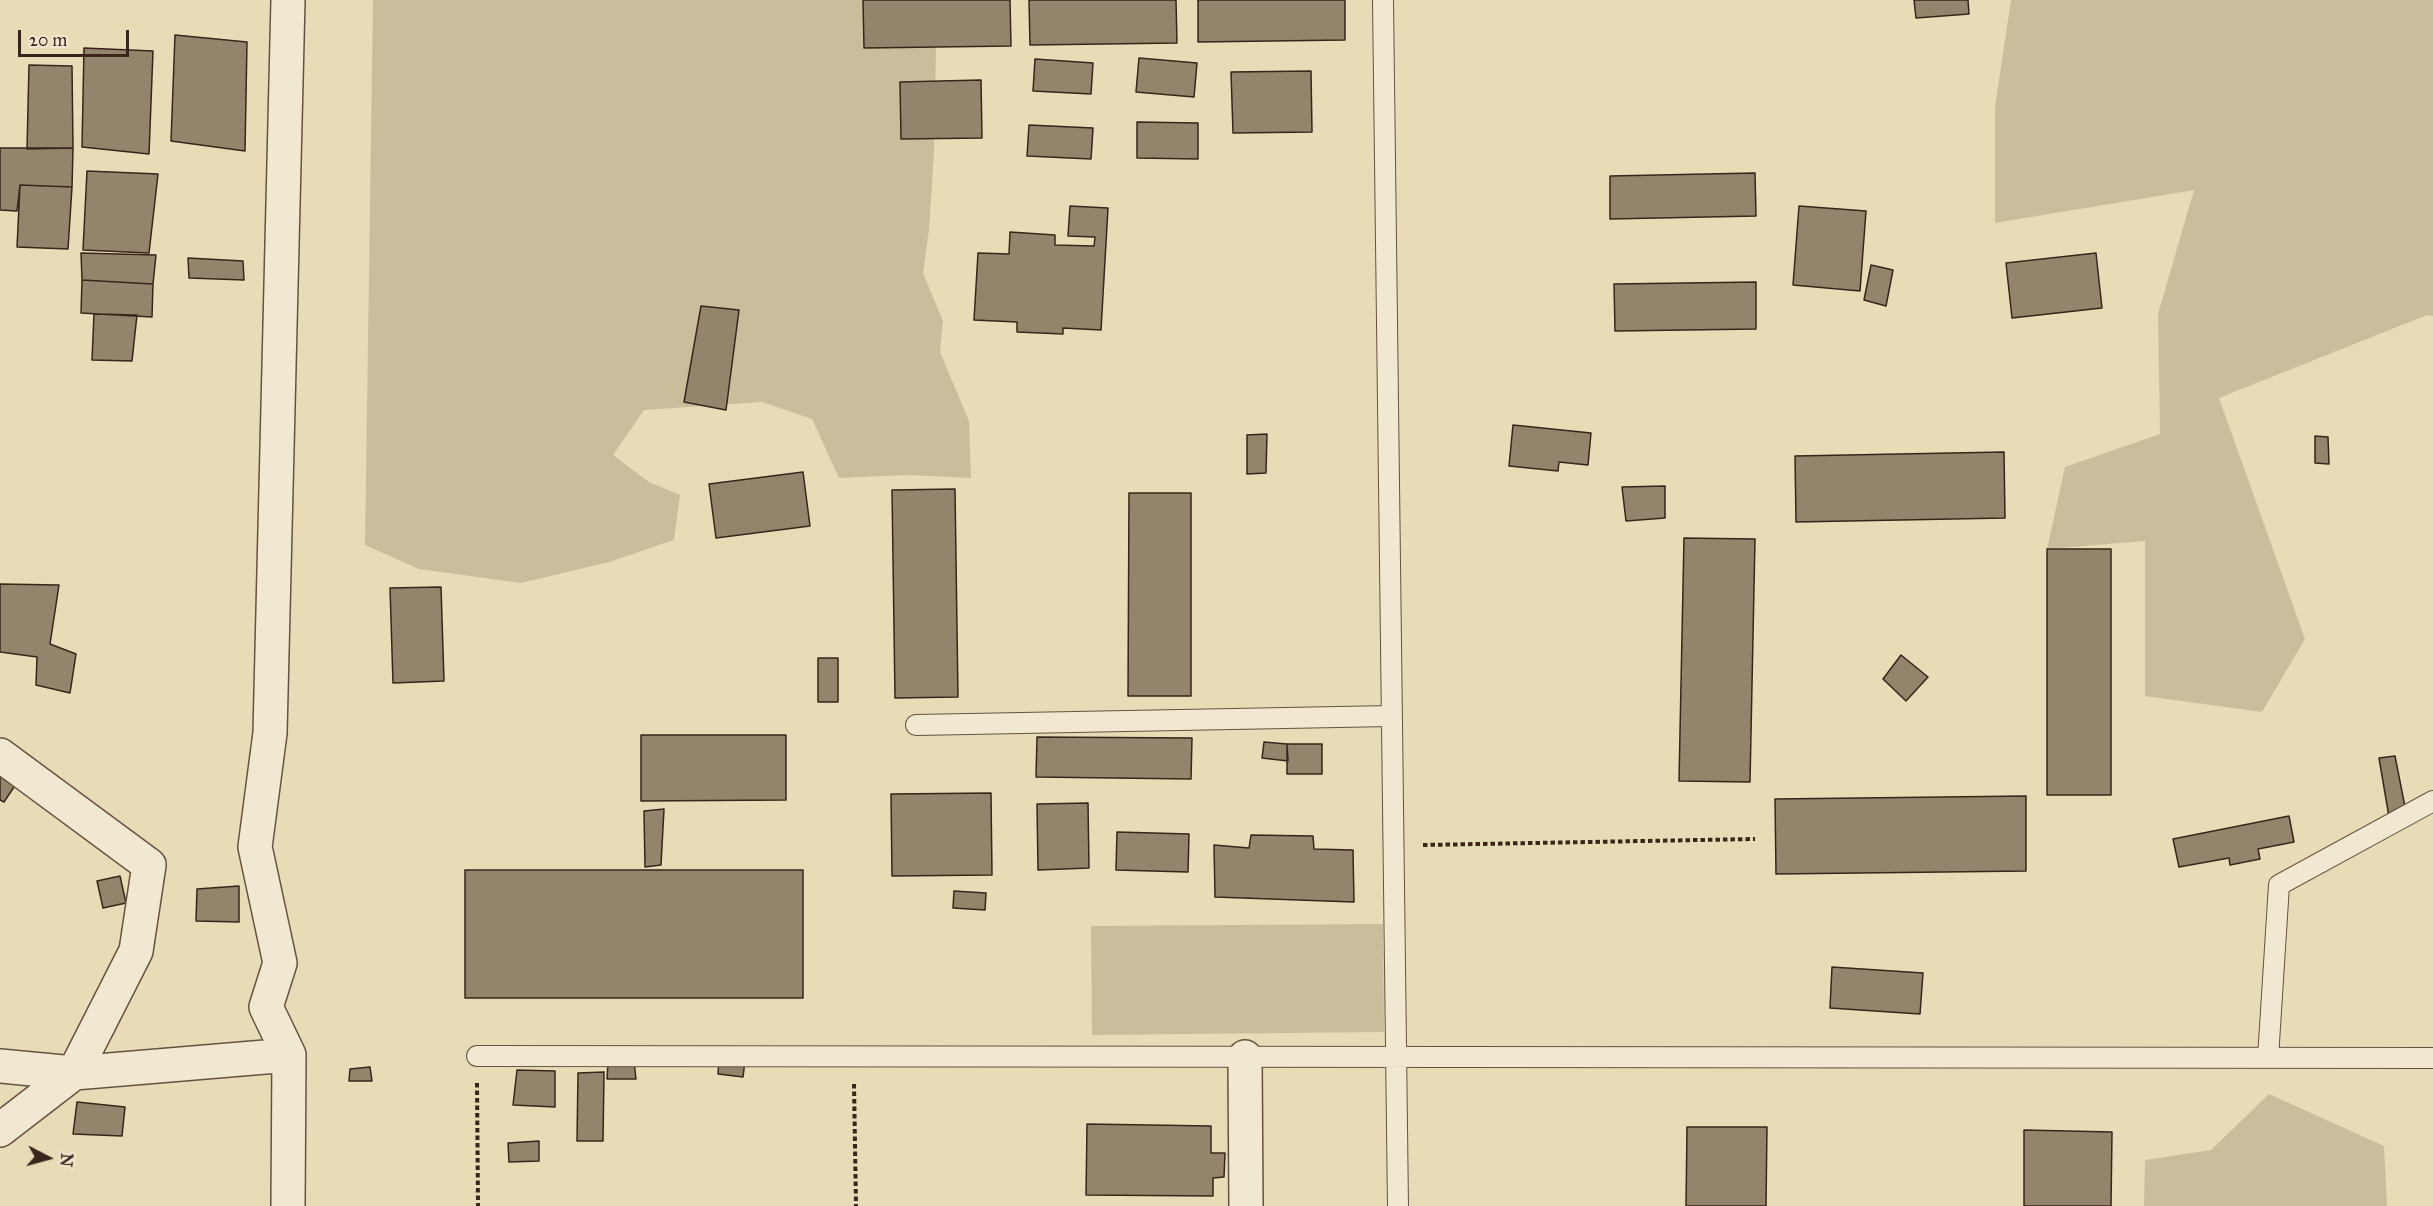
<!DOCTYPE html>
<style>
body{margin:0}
#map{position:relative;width:2433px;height:1206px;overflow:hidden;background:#e8dcb7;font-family:"IM FELL Great Primer",serif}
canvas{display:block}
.north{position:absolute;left:18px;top:1128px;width:60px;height:60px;-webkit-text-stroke:4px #f0e8d0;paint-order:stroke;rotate:96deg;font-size:16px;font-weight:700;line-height:24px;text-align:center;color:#3a241b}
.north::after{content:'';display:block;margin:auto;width:21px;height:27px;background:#3a241b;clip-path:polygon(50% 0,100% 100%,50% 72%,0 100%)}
.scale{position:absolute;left:18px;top:30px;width:111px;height:27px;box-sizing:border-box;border:3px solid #3a241b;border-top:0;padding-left:8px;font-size:18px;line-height:21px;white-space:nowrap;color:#3a241b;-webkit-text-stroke:4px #f0e8d0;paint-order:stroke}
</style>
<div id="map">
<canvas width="2433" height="1206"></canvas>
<div class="north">N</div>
<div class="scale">20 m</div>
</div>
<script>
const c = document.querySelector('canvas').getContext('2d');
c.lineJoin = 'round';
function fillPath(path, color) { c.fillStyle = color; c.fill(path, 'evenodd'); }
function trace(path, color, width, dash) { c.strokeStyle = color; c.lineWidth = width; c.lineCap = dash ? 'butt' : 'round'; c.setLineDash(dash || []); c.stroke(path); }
fillPath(new Path2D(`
 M373 0H920L922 28 936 47 934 152 929 230 923 273 943 321 940 352 969 421 971 478 908 475 839 478 812 419 762 402 644 410 613 455 649 482 680 495 674 540 609 562 521 583 419 569 365 545Z
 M2011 0H2433V316L2427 315 2219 398 2305 639 2262 712 2145 696V541L2047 549 2065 467 2160 434 2158 314 2194 190 1995 223V107Z
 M1383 924 1384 1032 1092 1035 1091 926Z
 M2269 1094 2384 1146 2387 1206H2144L2145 1160 2211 1150Z`), '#cabd9c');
const building = new Path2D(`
 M863 0H1010L1011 46 864 48Z
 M1029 0H1176L1177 43 1030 45Z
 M1198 0H1345V40L1198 42Z
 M1914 0H1968L1969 14 1916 18Z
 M175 35 247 42 245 151 171 141Z
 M84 48 153 51 149 154 82 147Z
 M1139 58 1197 63 1194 97 1136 92Z
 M1035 59 1093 63 1091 94 1033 91Z
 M29 65 72 66 73 148 27 149Z
 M1311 71 1312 132 1233 133 1231 72Z
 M981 80 982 138 901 139 900 82Z
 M1137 122 1198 123V159L1137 158Z
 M1029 125 1093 128 1091 159 1027 156Z
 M0 148H73L72 187 20 185 17 211 0 210Z
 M87 171 158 174 149 253 83 250Z
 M1755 173 1756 216 1610 219V176Z
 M20 185 72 187 68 249 17 247Z
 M1070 206 1108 208 1101 330 1063 328V334L1017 332V322L974 320 978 253 1009 254 1010 232 1055 235V245L1094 246 1095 237 1068 236Z
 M1799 206 1866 211 1860 291 1793 285Z
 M81 253 156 255 153 284 82 280Z
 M2096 253 2102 308 2012 318 2006 263Z
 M188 258 243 261 244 280 189 278Z
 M1871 265 1893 270 1886 306 1864 300Z
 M82 280 153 284 152 317 81 313Z
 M1756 282V329L1615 331 1614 284Z
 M701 306 739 310 726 410 684 402Z
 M94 314 137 315 132 361 92 360Z
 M1513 425 1591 433 1588 465 1559 462 1558 471 1509 466Z
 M1267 434 1266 473 1247 474V435Z
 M2315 436 2328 437 2329 464 2315 463Z
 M2004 452 2005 518 1796 522 1795 456Z
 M803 472 810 526 716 538 709 484Z
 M1665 486V518L1626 521 1622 487Z
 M955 489 958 697 895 698 892 490Z
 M1129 493H1191V696H1128Z
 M1684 538 1755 539 1750 782 1679 781Z
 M2047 549H2111V795H2047Z
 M0 584 59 585 50 644 76 654 70 693 36 685 37 657 0 652Z
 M441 587 444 681 393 683 390 588Z
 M1901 655 1928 677 1906 701 1883 679Z
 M818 658H838V702H818Z
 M641 735H786V800L641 801Z
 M1037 737 1192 738 1191 779 1036 777Z
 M1264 742 1287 744 1288 761 1262 758Z
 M1287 744H1322V774H1287Z
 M2395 756 2406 812 2389 817 2379 758Z
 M0 775 16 784 4 802 0 800Z
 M991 793 992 875 892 876 891 794Z
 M2026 796V871L1776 874 1775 799Z
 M1088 803 1089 868 1038 870 1037 804Z
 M664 809 661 865 645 867 644 811Z
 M2289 816 2294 842 2258 849 2260 859 2230 865 2229 858 2179 867 2173 839Z
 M1117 832 1189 834 1188 872 1116 870Z
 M1251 835 1313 836 1314 849 1353 850 1354 902 1215 897 1214 845 1249 848Z
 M465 870H803V998H465Z
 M120 876 126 903 103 908 97 881Z
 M239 886V922L196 921 197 889Z
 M954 891 986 893 985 910 953 908Z
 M1832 967 1923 973 1920 1014 1830 1008Z
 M719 1058 745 1061 743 1077 718 1074Z
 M634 1062 636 1079H607L608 1063Z
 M370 1067 372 1081H349L350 1069Z
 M517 1070 555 1071V1107L513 1105Z
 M604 1072 603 1141H577L578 1073Z
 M77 1102 125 1107 122 1136 73 1134Z
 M1087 1124 1211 1126V1153H1225L1224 1177 1213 1178V1196L1086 1195Z
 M1687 1127H1767L1766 1206H1686Z
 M2024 1130 2112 1132 2111 1206H2024Z
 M539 1141V1161L509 1162 508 1143Z`);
fillPath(building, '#94846c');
trace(building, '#3a241b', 1.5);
const service = new Path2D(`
 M1383 0 1398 1206
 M916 725 1391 716
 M477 1056 2433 1058
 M2268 1058 2279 885 2433 801`);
const minor = new Path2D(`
 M0 755 149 865 136 951 74 1073 0 1130
 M1245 1057 1246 1206
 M0 1066 74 1073 289 1055 266 1007 280 963 255 847 270 733 288 0
 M288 1206 289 1055`);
trace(service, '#665242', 22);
trace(minor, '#665242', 36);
trace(new Path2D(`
 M1423 845 1755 839
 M477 1083 478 1206
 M854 1084 856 1206`), '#3a241b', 4, [4.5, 3]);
trace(service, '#f0e8d0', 20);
trace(minor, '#f0e8d0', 33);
</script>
